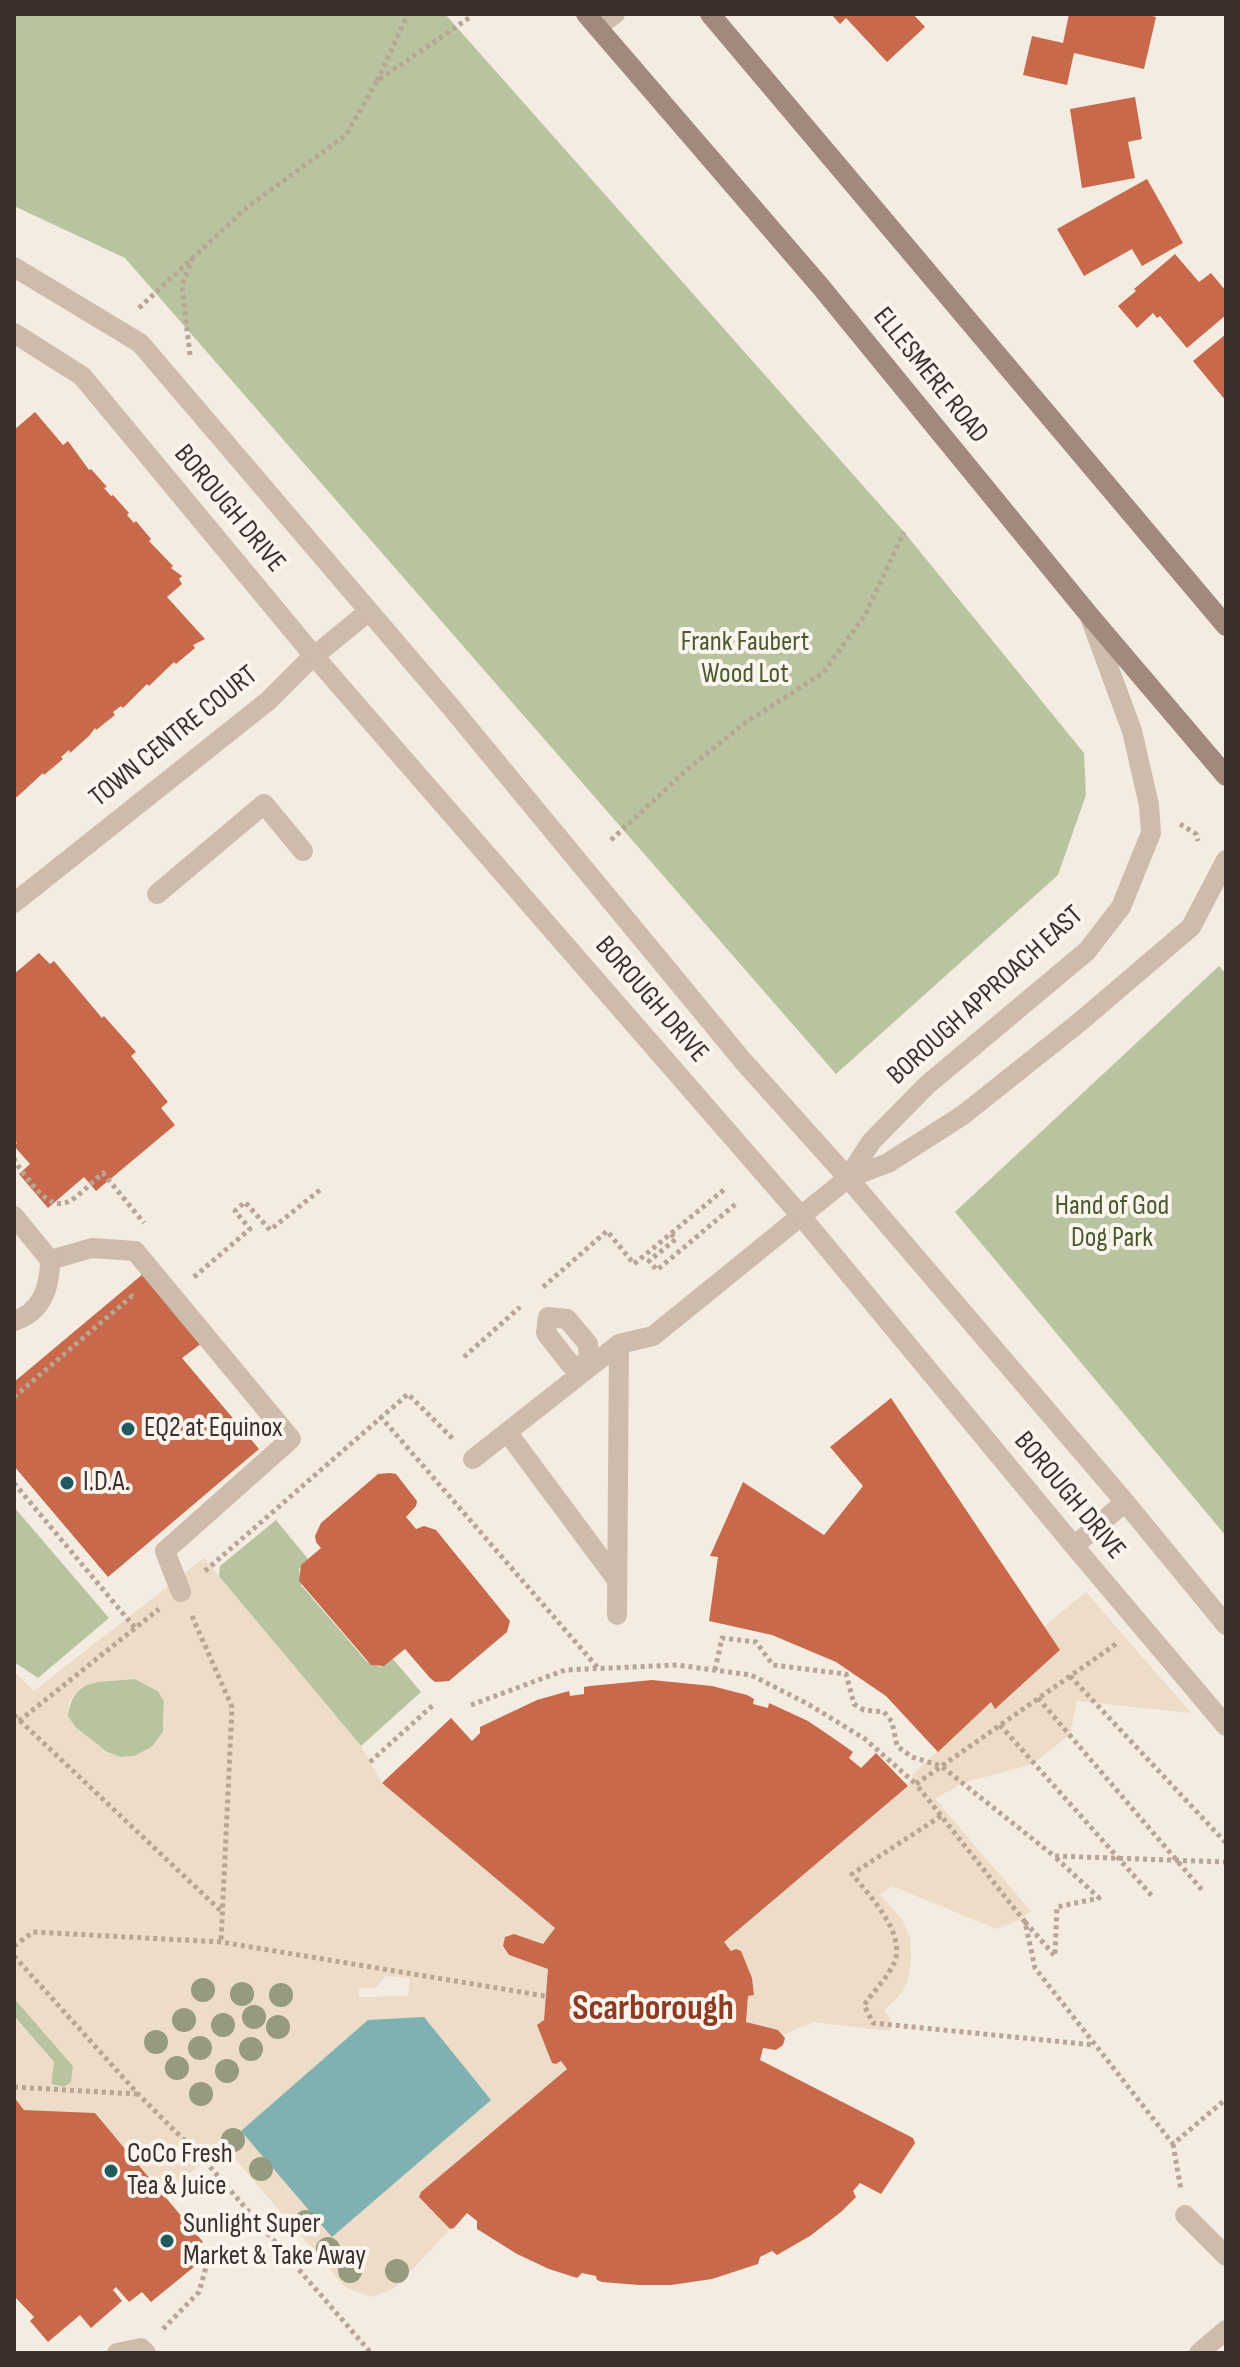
<!DOCTYPE html>
<style>
body{margin:0}
#map{position:relative;width:1240px;height:2367px;overflow:hidden;background:#f4ebe1;font-family:"Sofia Sans Condensed",sans-serif}
canvas{display:block}
.frame{position:absolute;inset:0;border:16px solid #3b302b;pointer-events:none}
</style>
<div id="map">
<canvas width="1240" height="2367"></canvas>
<div class="frame"></div>
</div>
<script>
const c = document.querySelector('canvas').getContext('2d');
c.lineJoin = 'round';
function fillPath(path, color) { c.fillStyle = color; c.fill(path, 'evenodd'); }
function trace(path, color, width, dash) { c.strokeStyle = color; c.lineWidth = width; c.lineCap = dash ? 'butt' : 'round'; c.setLineDash(dash || []); c.stroke(path); }
function label(font, color, halo, rows, align = 'center') {
  c.font = font + ' "Sofia Sans Condensed",sans-serif'; c.lineWidth = 8; c.setLineDash([]); c.textBaseline = 'middle'; c.strokeStyle = halo; c.fillStyle = color; for (const [text, x, y, turn = 0] of rows) {
    c.save(); c.translate(x, y); c.rotate((+turn || 0) * Math.PI / 180); c.textAlign = isNaN(turn) ? turn : align; if (halo) c.strokeText(text, 0, 0); c.fillText(text, 0, 0); c.restore();
  }
}
fillPath(new Path2D(`
 M14 14H445L904 532 1084 753 1086 795 1058 875 836 1074 125 258 14 206Z
 M1219 966 1226 974V1536L955 1212Z
 M14 1507 109 1618 38 1678 14 1662Z
 M276 1520 308 1559 299 1569 301 1585 367 1662 380 1667 393 1659 421 1692 361 1746 219 1577 220 1566Z
 M135 1679 158 1691 164 1701 163 1732 152 1747 135 1756 120 1757 107 1752 75 1727 68 1716C73 1676 103 1681 135 1679Z
 M14 1998 73 2066 72 2082 64 2087 51 2084 54 2062 14 2016Z`), '#b8c4a0');
fillPath(new Path2D(`
 M204 1558 361 1746 382 1783 555 1928 543 1944 514 1934 505 1937 503 1946 509 1955 548 1969 544 2020 537 2025 552 2062 556 2064 561 2061 567 2069 419 2194 450 2229 396 2287 373 2297 346 2288 224 2146 164 2194 95 2113 24 2110 14 2097V2016L54 2062 51 2084 64 2087 71 2082 73 2066 14 1998V1671L34 1691ZM135 1679 158 1691 164 1701 163 1732 152 1747 134 1756 120 1757 107 1752 75 1727 68 1716 69 1701 81 1687 98 1682ZM386 1976 410 1978 408 1996 359 1997 358 1988H375Z
 M1086 1592 1191 1713 1077 1701 1070 1734 1033 1764 962 1783 935 1799 1031 1911 1021 1919 997 1929 892 1886 880 1895 902 1919 910 1938 911 1959 908 1980 899 1996 884 2011 890 2018 891 2031 813 2022 783 2035 778 2030 746 2022 748 1996 754 1995 752 1978 740 1951 736 1949 731 1951 724 1942 908 1786 914 1773 991 1702 996 1708 1060 1651 1044 1627Z`), '#ecdcc8');
fillPath(new Path2D(`
 M424 2017 491 2100 332 2237 241 2131 368 2020Z`), '#7fb0b2');
fillPath(new Path2D(`
 M831 14H913L925 27 887 62 846 18 840 24Z
 M1069 14H1144L1156 17 1144 69 1074 53 1067 85 1023 75 1032 36 1063 43Z
 M1135 97 1142 139 1128 142 1135 178 1082 188 1070 109Z
 M1147 179 1183 243 1142 266 1132 249 1084 276 1057 229Z
 M1175 254 1199 282 1211 273 1226 291V315L1187 348 1160 316 1157 318 1153 313 1137 328 1118 306 1136 291 1134 289Z
 M1226 334V401L1193 361Z
 M35 412 63 445 68 441 89 470 91 469 107 487 104 488 111 496 113 495 129 513 127 515 134 523 136 521 151 539 149 541 173 566 171 568 182 576 179 579 182 584 167 597 205 639 193 645 195 648 176 664 174 662 149 686 147 684 123 708 121 706 113 712 115 715 96 730 95 728 89 736 70 753 69 750 61 757 63 759 44 775 43 773 17 797H14V430Z
 M39 953 50 964 54 961 102 1018 104 1016 136 1052 131 1056 168 1102 161 1108 175 1125 96 1191 84 1177 48 1208 19 1174 30 1164 14 1146 17 1143 14 1140V974Z
 M143 1274 202 1343 182 1358 259 1449 108 1577 14 1466V1382Z
 M891 1398 1060 1650 995 1709 991 1702 938 1752 886 1696 836 1662 772 1635 709 1621 718 1557 710 1556 743 1482 824 1535 863 1486 830 1447Z
 M390 1473 396 1474 417 1501 416 1506 406 1517 416 1529 424 1526 436 1530 510 1621 507 1632 449 1681 435 1682 430 1678 405 1649 384 1666 371 1665 299 1581 301 1565 321 1548 316 1542 315 1536 321 1523 378 1474Z
 M652 1680 712 1686 747 1695 754 1699 753 1704 768 1708 769 1703 808 1721 839 1742 853 1752 849 1758 861 1768 876 1753 908 1786 724 1942 731 1951 736 1949 741 1951 752 1978 754 1995 748 1996 746 2022 778 2030 785 2038 783 2045 776 2050 763 2048 760 2060 913 2138 915 2143 881 2194 860 2183 853 2191 856 2197 841 2212 810 2236 777 2255 772 2251 760 2257 758 2264 712 2279 671 2285H639L602 2282 597 2280 596 2276 582 2273 577 2278 549 2269 517 2254 477 2229V2221L467 2213 454 2228 450 2229 419 2197 421 2192 567 2069 561 2061 556 2064 552 2063 537 2025 544 2020 548 1969 509 1955 503 1946 505 1937 514 1934 543 1944 555 1928 382 1783 451 1718 472 1741 480 1733V1727L537 1700 569 1691 570 1696 584 1694V1687L590 1686Z
 M14 2097 24 2110 95 2113 203 2242 191 2252 200 2262 151 2302 142 2292 129 2302 116 2287 113 2290 122 2301 91 2328 80 2315 48 2342 30 2321 34 2317 14 2296Z`), '#c8694b');
trace(new Path2D(`
 M377 81 408 14
 M139 308 245 209 346 135 377 81 469 18
 M190 355 182 286 193 256
 M1180 824 1196 834 1198 841
 M611 840 690 767 746 722 823 673 865 615 904 532
 M14 1158C18 1168 26 1176 32 1184 62 1222 74 1197 103 1173L144 1223
 M671 1234 676 1239 649 1261 657 1270 738 1202
 M194 1277 250 1229 235 1211 245 1202 270 1230 320 1190
 M543 1287 607 1231 634 1264 726 1188
 M464 1357 520 1307
 M14 1397 132 1296 134 1298
 M380 1416 598 1668
 M14 1483 136 1629
 M205 1571 408 1394 454 1440
 M192 1616 232 1707 221 1942
 M1116 1644 916 1784 1025 1922 1035 1968 1173 2144 1226 2099
 M715 1670 722 1638 756 1642 773 1665 846 1674 854 1704 864 1710 884 1712 892 1722 897 1746 912 1757 941 1766 1054 1856
 M1070 1676 1226 1843
 M1038 1698 1202 1890
 M471 1705 565 1670 677 1665 751 1675 808 1704 865 1739 916 1784
 M14 1715 222 1912
 M19 1721 159 1609
 M1000 1725 1152 1896
 M370 1762 433 1705
 M941 1816 852 1874C869 1895 907 1934 894 1963 888 1977 873 1992 864 2005L873 2023 1094 2045
 M1025 1922 1055 1956 1057 1907 1099 1898 1054 1856 1226 1862
 M14 1946 33 1932 221 1942 545 1996
 M14 1956 138 2094 205 2161 371 2353
 M14 2087 137 2094
 M1173 2144 1181 2190
 M163 2329 199 2292 211 2250`), '#b9a596', 5, [4, 4]);
trace(new Path2D(`
 M157 894 264 804 303 851
 M50 1260 92 1248 135 1251 291 1439 165 1551 181 1592
 M548 1317 567 1319 588 1344 589 1367 571 1365 546 1333Z
 M507 1432 617 1580
 M473 1459 619 1344 653 1336 801 1216
 M617 1615 619 1344
 M1185 2215 1226 2256
 M117 2353 141 2348 146 2353`), '#cdbbac', 20);
trace(new Path2D(`
 M597 27 615 14
 M14 903 268 701 308 661 368 612
 M14 1216 50 1260C50 1287 42 1312 14 1321
 M1199 2353 1226 2330`), '#cdbbac', 20);
trace(new Path2D(`
 M14 267 140 343 450 706 743 1061 848 1178 1125 1502 1226 1625
 M14 333 82 376 314 656 801 1216 1074 1546 1226 1726
 M848 1178 888 1163 963 1115 1081 1021 1191 927 1226 860
 M801 1216 848 1178 871 1142 927 1085 1087 951 1121 907 1151 833 1149 805 1132 731 1090 617
 M1074 1546 1125 1502`), '#cdbbac', 20);
trace(new Path2D(`
 M586 14 821 287 1090 616 1226 776
 M710 14 1226 626`), '#a18a7d', 20);
c.fillStyle = '#969b7f';
for (const [x, y] of [
 [203,1990],
 [242,1994],
 [281,1995],
 [254,2017],
 [184,2020],
 [223,2025],
 [278,2027],
 [156,2042],
 [200,2048],
 [251,2049],
 [177,2068],
 [227,2071],
 [201,2094],
 [233,2140],
 [261,2169],
 [306,2222],
 [328,2249],
 [350,2271],
 [397,2271]
]) { c.beginPath(); c.arc(x, y, 12, 0, 2 * Math.PI); c.fill(); }
for (const [x, y, r, color] of [
 [128,1429,8,"#1f5a5e"],
 [67,1483,8,"#1f5a5e"],
 [111,2171,8,"#1f5a5e"],
 [167,2241,8,"#1f5a5e"]
]) { const dot = new Path2D(); dot.arc(x, y, r, 0, 2 * Math.PI); c.fillStyle = color; c.fill(dot); trace(dot, '#fbf5ee', 3); }
label('28px', '#3b302b', '#fbf5ee', [
 ["ELLESMERE ROAD",930,376,51],
 ["BOROUGH DRIVE",229,509,50],
 ["TOWN CENTRE COURT",174,737,-39],
 ["BOROUGH APPROACH EAST",986,996,-42],
 ["BOROUGH DRIVE",651,1000,49],
 ["BOROUGH DRIVE",1069,1496,50]
]);
label('28px', '#4a5a2e', '#fbf5ee', [
 ["Frank Faubert",745,643],
 ["Wood Lot",745,675],
 ["Hand of God",1112,1207],
 ["Dog Park",1112,1239]
]);
label('28px', '#3b302b', '#fbf5ee', [
 ["EQ2 at Equinox",144,1429],
 ["I.D.A.",83,1483],
 ["CoCo Fresh",127,2155],
 ["Tea & Juice",127,2187],
 ["Sunlight Super",183,2225],
 ["Market & Take Away",183,2257]
], 'left');
label('bold 36px', '#8c3b22', '#fbf5ee', [
 ["Scarborough",653,2010]
]);
</script>
